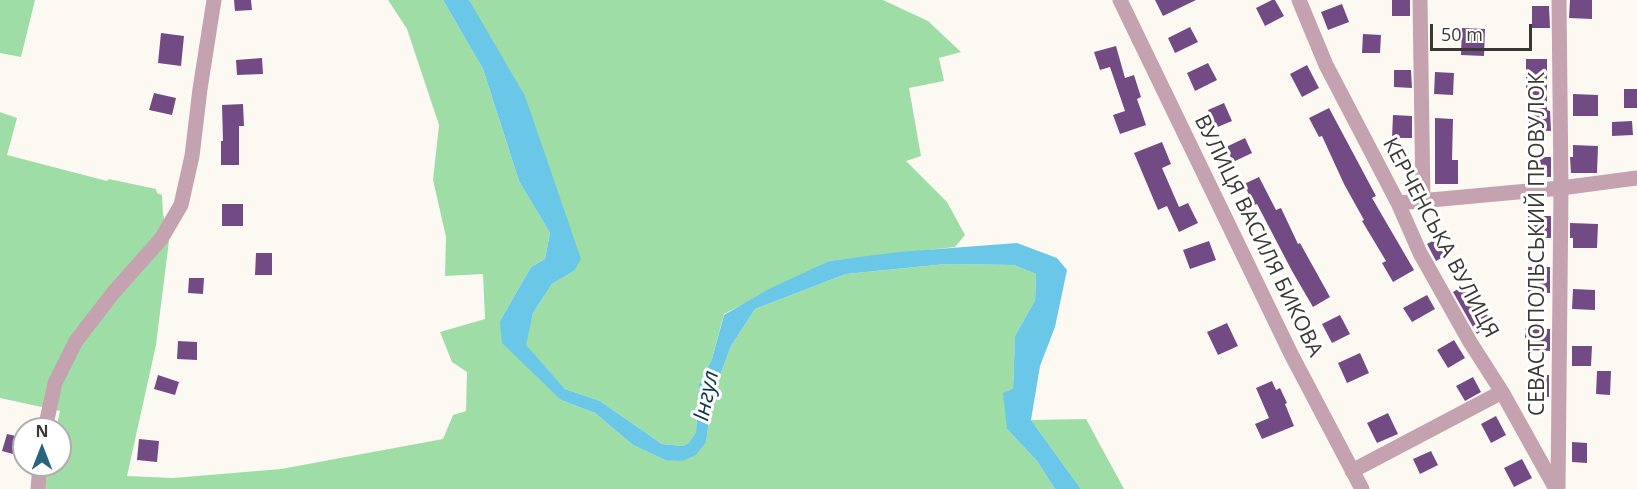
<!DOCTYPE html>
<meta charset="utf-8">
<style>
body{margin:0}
#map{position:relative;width:1637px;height:489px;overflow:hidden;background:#fcf9f3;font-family:"Open Sans",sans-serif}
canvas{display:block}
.north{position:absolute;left:12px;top:417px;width:60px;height:60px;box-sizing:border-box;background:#fff;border:2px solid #b0afae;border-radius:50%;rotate:0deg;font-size:16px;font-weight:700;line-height:24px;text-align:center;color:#393835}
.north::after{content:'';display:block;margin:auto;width:21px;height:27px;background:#29667d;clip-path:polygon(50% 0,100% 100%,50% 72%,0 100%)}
.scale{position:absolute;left:1430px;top:24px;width:102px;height:27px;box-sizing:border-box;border:3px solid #393835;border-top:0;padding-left:8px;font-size:18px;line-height:21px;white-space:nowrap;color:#393835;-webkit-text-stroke:4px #fff;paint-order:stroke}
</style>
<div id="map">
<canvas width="1637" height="489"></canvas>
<div class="north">N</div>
<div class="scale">50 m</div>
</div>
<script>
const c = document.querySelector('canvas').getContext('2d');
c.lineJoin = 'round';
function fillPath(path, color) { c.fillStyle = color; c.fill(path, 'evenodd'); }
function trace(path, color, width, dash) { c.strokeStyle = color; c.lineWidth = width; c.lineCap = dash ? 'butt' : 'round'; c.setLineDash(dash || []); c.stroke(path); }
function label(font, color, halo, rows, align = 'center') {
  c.font = font + ' "Open Sans",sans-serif'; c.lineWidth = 6; c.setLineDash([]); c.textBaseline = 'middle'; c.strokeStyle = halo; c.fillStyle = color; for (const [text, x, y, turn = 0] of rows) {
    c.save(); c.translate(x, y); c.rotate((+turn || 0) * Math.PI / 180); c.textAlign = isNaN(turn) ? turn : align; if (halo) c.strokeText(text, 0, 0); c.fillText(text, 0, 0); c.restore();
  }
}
fillPath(new Path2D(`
 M0 0H35L21 57 0 53Z
 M388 0H443L483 69 519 181 550 233 545 259 531 267 500 321 561 400 595 413 633 445 665 460 706 442 713 394 731 346 755 309 846 274 946 264 1014 265 1036 274 1035 300 1015 336 1013 389 1007 429 1037 461 1055 489H45L48 465H60V429H56L60 411 0 398V112L17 118 7 155 107 181 109 179 156 189 157 193 162 195 163 214 169 241 156 345 127 476 173 478 281 469 443 439 453 415 466 411 467 372 452 362 440 332 485 319 483 274 445 276 446 237 433 180 439 125 407 29Z
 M469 0H883L928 21 961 52 939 58 944 81 909 88 921 156 906 161 947 202 965 235 955 247 829 261 724 314 712 359 699 384 696 432 689 444 683 446 662 444 600 401 565 389 525 345 533 313 552 284 574 271Z
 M1086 419 1124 489H1081L1031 420Z`), '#9fdda6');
fillPath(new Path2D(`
 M443 0H469L525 96 581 259 574 271 552 284 533 313 526 345 565 389 600 401 662 444 683 446 689 443 696 432 699 384 712 359 724 315 769 289 829 261 899 252 1017 243 1057 258 1067 270 1055 327 1040 366 1031 420 1081 489H1055L1037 461 1007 429 1003 393 1013 389 1015 336 1035 300 1036 274 1014 265 946 264 846 274 755 309 731 346 713 394 706 442 696 455 682 461 665 460 633 445 595 413 561 400 502 343 500 321 531 267 545 259 550 233 519 181 483 69Z`), '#6ac7e8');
fillPath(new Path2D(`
 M234 0H251L252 10 235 11Z
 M1155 0H1196L1163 16Z
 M1272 0H1275L1284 16 1265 26 1256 8Z
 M1392 0H1410V16H1392Z
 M1570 0H1592V19L1569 18Z
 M1342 4 1349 22 1328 30 1321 12Z
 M1532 6H1549L1550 28H1532Z
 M1190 27 1198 42 1175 53 1168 38Z
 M1462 28 1485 29 1484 56 1461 55Z
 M161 33 184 36 181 66 158 63Z
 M1363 34 1381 35 1380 53H1362Z
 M1116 46 1125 78 1134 75 1141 97 1137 99 1146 125 1120 134 1113 115 1125 111 1110 67 1100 70 1094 52Z
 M262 58 263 74 237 75 236 60Z
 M1526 59H1547V110L1550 111 1551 131 1529 130V95H1526Z
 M1208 63 1217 80 1195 91 1187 73Z
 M1307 65 1319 88 1302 97 1290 74Z
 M1394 70H1411L1412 88 1394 87Z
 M1435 72 1454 73 1453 95 1434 94Z
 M1624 89H1637V108H1624Z
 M154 93 176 98 172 115 149 110Z
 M1573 94 1598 95V116H1573Z
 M1224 103 1232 121 1215 128 1208 110Z
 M243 104 244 126H239V165H221V141H223L222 105Z
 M1329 108 1376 196 1372 198 1414 270 1393 282 1382 263 1386 261 1362 221 1364 220 1344 184 1322 136 1319 137 1309 118Z
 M1393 115 1412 116V138H1392Z
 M1435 118 1453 119 1452 160H1458V184H1435Z
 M1632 121 1633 135 1612 136V122Z
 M1245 138 1252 153 1233 162 1226 147Z
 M1162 142 1171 164 1162 168 1179 207 1188 203 1198 223 1179 232 1167 206 1158 210 1134 153Z
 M1573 145 1598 146 1597 173H1571L1570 157H1573Z
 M1528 157H1551V177H1527Z
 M1259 177 1276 210 1281 208 1298 244 1300 243 1330 297 1313 307 1292 271 1257 204 1254 205 1244 184Z
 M222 204H243V226H222Z
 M1528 216H1551V238H1528Z
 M1570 223 1598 224 1597 248H1573V238H1570Z
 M1438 238 1447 255 1436 261 1427 244Z
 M1209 241 1216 260 1190 269 1183 250Z
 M256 253H272V275H255Z
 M1528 267H1550V293H1528Z
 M189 278H204L203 294 188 293Z
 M1473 280 1483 297 1477 301 1493 323 1477 334 1453 292Z
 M1573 289 1595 290V310L1572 309Z
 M1427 295 1435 309 1412 322 1403 308Z
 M1340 315 1350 334 1332 343 1322 324Z
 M1227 323 1238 346 1218 355 1207 332Z
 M1525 328 1550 329V351L1525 350Z
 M1454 340 1465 358 1448 368 1437 350Z
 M178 341 197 342V360L177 359Z
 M1572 346H1592L1591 366H1572Z
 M1360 353 1369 373 1347 383 1338 363Z
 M1597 371H1611L1610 395 1596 394Z
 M158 375 179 382 175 395 154 389Z
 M1532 375H1549V397H1532Z
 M1473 377 1481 392 1465 401 1456 386Z
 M1272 381 1276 390 1280 388 1287 403 1285 404 1294 426 1262 439 1255 424 1269 418 1256 388Z
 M1388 413 1398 434 1377 443 1367 423Z
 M1496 416 1506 435 1491 443 1481 424Z
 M7 434 24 438V457L2 451Z
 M139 439 159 441 157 462 137 460Z
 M1572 442 1587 443V463L1572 462Z
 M1431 451 1438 465 1420 474 1413 459Z
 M1522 459 1532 478 1514 487 1504 468Z`), '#724b85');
trace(new Path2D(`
 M1120 0 1291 354 1362 489
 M1299 0 1326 65 1398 203 1420 253 1470 342 1502 392 1556 489
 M1420 0 1423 201
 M1398 203 1561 188 1637 178
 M45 429 55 383 76 341 113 293 161 239 181 205 192 156 200 89 214 0
 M1352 471 1502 392
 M38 489 40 465
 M1558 489 1561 188 1559 0`), '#c4a2b0', 15);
label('21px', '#393835', '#fff', [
 ["ВУЛИЦЯ ВАСИЛЯ БИКОВА",1258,236,64],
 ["КЕРЧЕНСЬКА ВУЛИЦЯ",1440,238,62],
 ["СЕВАСТОПОЛЬСЬКИЙ ПРОВУЛОК",1538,244,-90]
]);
label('italic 22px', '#083542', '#fff', [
 ["Інгул",707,396,-78]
]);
</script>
